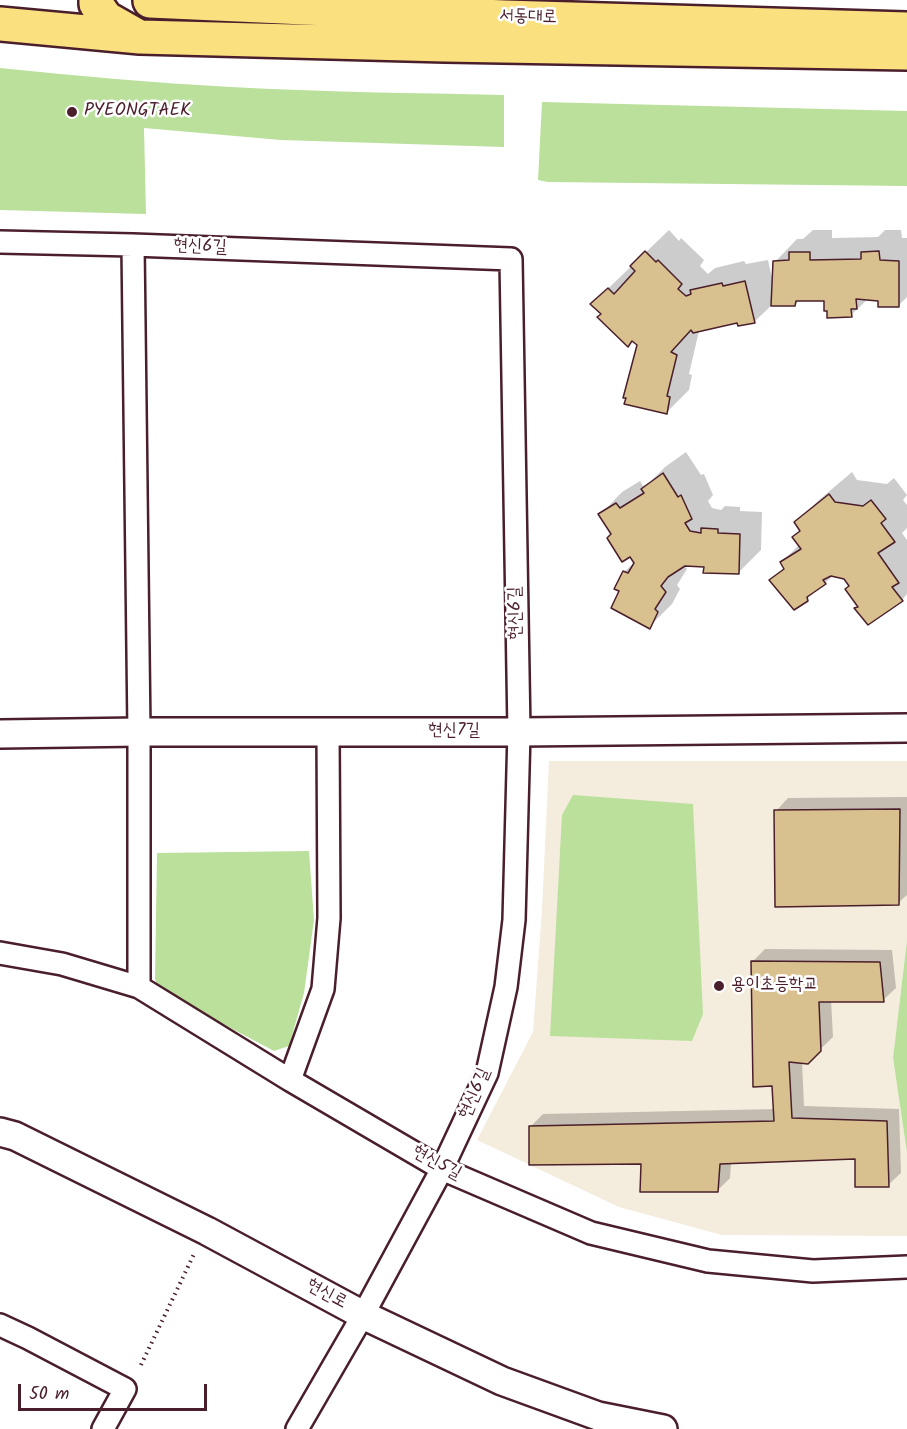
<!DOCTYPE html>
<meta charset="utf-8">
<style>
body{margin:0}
#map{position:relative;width:907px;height:1429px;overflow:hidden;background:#fff;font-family:Kalam,sans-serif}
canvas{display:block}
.scale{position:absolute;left:18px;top:1384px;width:189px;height:27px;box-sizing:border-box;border:3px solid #4a1f2b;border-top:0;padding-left:8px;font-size:18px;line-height:21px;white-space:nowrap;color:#4a1f2b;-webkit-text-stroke:4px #fff;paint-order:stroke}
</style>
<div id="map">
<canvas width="907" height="1429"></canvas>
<div class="scale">50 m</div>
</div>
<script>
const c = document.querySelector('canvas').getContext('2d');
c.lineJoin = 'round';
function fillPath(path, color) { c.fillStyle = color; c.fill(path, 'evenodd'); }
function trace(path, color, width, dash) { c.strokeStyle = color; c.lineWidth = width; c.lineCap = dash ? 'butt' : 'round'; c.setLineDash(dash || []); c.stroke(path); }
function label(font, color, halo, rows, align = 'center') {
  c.font = font + ' Kalam,"Poor Story",sans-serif'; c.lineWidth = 5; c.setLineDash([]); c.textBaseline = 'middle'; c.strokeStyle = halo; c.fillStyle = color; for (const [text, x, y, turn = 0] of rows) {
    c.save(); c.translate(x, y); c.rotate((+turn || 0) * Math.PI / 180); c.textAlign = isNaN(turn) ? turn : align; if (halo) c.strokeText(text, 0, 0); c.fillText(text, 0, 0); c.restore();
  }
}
fillPath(new Path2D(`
 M549 761H907V940L893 1058 907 1153V1236L722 1235 619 1207 477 1140 533 1032 542 910Z`), '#f4ecdd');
fillPath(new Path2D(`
 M0 68C77 76 154 83 231 87 322 92 413 93 504 95V147L281 140 144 128 146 214 0 210Z
 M542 102 907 111V186L548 182 538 180Z
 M573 795 693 804 703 1014 692 1041 550 1036 562 815Z
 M309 851 314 920 304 993 289 1046 274 1051 159 990 155 979 157 853Z
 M907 940V1153L893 1058Z`), '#bae09b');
fillPath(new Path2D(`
 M669 230 679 241 681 238 704 260 700 266 708 274 715 268 744 261 746 264 768 260 773 283 775 262 797 239H803L813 230H832V238L878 237 885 230H901L902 238H907V297L898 306 880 299H868L851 315 825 300 800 299 795 305H772L754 322 738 321 699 331 689 374 692 375 689 390 666 413 638 344 633 340 628 345 603 314 592 304Z
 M686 452 701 475 704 474 713 495 708 501 712 508 721 510 725 506 740 507V511L762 512 761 550 738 573 705 565H684L687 569 677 585 680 589 672 604 649 627 621 591 624 572 635 562 600 515 622 492 640 481 643 486 650 482 665 467Z
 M852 472 857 480 887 484 894 478 907 495 903 500 907 505V528L902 533 907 540V594L902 600 856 608 859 606 851 585 845 577 834 575 807 599 771 580 785 567 782 562 799 545 802 530 796 523 819 500Z
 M907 797V895L898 903 776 811 788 798Z
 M765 949 892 950 896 988 883 1000H831L833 1037 807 1062H802L804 1106 899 1109 901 1173 888 1185 856 1158 731 1163 730 1178 718 1190 642 1163 531 1126 543 1114 775 1109 773 1084 752 962Z`), '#0003');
const building = new Path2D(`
 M645 251 656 262 658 260 682 284 678 289 686 296 691 294 690 290 722 283 723 286 745 281 755 323 738 326 737 323 693 333 691 330 671 352 677 355 667 396 670 397 667 414 624 404 626 398H623L637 345 632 341 628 347 597 317 601 314 590 304 608 288 614 294 635 271 630 266Z
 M879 251 880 260 899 261V307H878V301L856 299 857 309H851L852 317 827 318V311H824V301H796L795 306H771L773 261 789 260V252H810V260L861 259V252Z
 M663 473 678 497 681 495 692 519 685 523 690 531 701 533V528L718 529V533L740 534 739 574 703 573 704 567 685 566 668 577 661 586 666 592 655 609 658 612 650 629 611 608 619 591 614 589 623 571 628 573 634 563 630 557 622 562 607 538 611 534 598 514 616 503 620 508 644 493 641 489Z
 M829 494 835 502 863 506 871 500 886 519 881 523 895 542 878 553 899 583 892 587 903 601 868 625 854 608 858 607 845 589 849 586 844 579 831 576 823 580 826 584 807 597 808 601 794 610 769 580 784 569 780 562 801 549 792 537 800 531 794 522Z
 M900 809 899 905 775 907 774 810Z
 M751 961 880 962 884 1002H819L821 1051 808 1064 789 1062 792 1118 887 1121 889 1187H855V1159L720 1164 718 1192H640L641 1164 529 1165V1126L774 1121 772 1086 753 1087Z`);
fillPath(building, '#d9c08f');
trace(building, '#4a1f2b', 1.5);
const minor = new Path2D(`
 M0 242 133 245 511 259 519 732 514 920 506 987 487 1073 442 1169 363 1315 297 1429
 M133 245 139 732V987
 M0 953 62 964 139 987 290 1080 442 1169 591 1233 708 1261 813 1271 907 1267
 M290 1080 323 989 329 918 328 731
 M0 1325 28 1338 125 1389 103 1429`);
const tertiary = new Path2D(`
 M0 734 139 732H519L907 728
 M0 1132 15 1136 207 1231 363 1315 502 1381 598 1416 663 1429`);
const primary = new Path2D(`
 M96 0V4L106 18 136 35
 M150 1 504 17 907 29
 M0 24 140 37 445 45 907 53`);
trace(minor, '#4a1f2b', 26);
trace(tertiary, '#4a1f2b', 32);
trace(primary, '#4a1f2b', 38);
trace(new Path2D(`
 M141 1365 195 1252`), '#4a1f2b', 4, [1.5, 4.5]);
trace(minor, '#fff', 21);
trace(tertiary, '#fff', 27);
trace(primary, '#fbe080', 33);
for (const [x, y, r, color] of [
 [72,112,6,"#4a1f2b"],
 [719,986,6,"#4a1f2b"]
]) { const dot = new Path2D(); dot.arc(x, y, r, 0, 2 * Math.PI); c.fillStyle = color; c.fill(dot); trace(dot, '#fff', 2); }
label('18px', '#4a1f2b', '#fff', [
 ["서동대로",528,18,2],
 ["현신6길",200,248,2],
 ["현신6길",517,613,-91],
 ["현신7길",454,732],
 ["현신6길",476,1094,-67],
 ["현신5길",436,1164,28],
 ["현신로",326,1295,28]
]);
label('18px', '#4a1f2b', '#fff', [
 ["PYEONGTAEK",84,112],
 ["용이초등학교",731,986]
], 'left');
</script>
